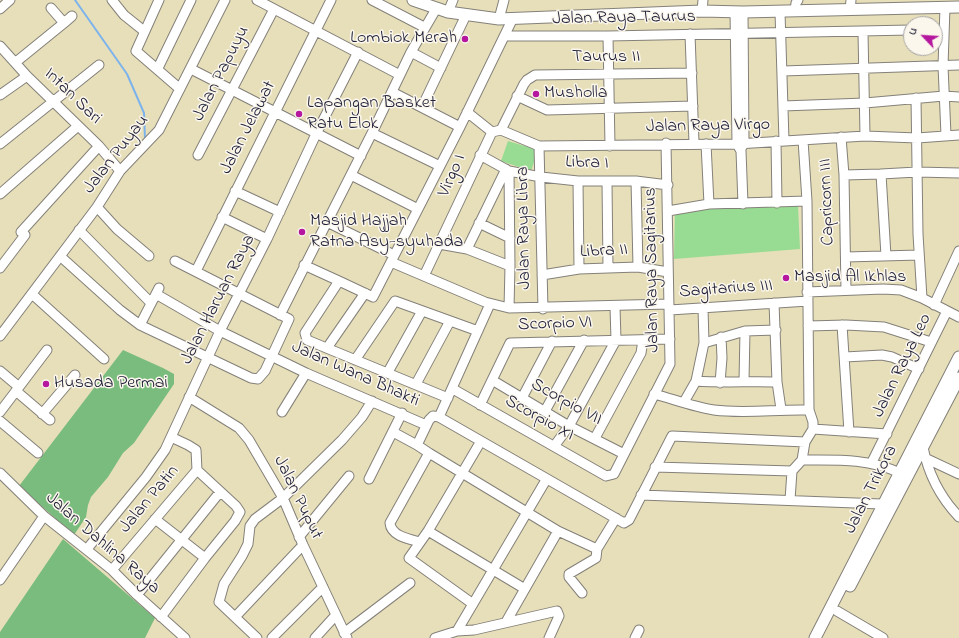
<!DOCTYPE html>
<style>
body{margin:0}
#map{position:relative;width:959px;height:638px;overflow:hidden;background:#e7dfb9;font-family:"Indie Flower",sans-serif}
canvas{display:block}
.north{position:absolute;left:903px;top:16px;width:40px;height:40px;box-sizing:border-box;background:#fbf7ec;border:1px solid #a4a2a5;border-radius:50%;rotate:295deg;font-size:11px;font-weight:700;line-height:16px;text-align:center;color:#22223b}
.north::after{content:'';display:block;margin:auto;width:14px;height:18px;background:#b5179e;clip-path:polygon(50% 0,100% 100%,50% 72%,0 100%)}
</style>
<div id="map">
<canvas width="959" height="638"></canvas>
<div class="north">U</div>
</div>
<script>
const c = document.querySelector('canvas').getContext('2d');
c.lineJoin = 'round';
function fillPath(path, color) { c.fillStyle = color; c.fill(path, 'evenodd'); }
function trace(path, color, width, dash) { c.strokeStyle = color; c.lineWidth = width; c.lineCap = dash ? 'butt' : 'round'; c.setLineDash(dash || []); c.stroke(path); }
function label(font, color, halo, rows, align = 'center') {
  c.font = font + ' "Indie Flower",sans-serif'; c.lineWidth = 3; c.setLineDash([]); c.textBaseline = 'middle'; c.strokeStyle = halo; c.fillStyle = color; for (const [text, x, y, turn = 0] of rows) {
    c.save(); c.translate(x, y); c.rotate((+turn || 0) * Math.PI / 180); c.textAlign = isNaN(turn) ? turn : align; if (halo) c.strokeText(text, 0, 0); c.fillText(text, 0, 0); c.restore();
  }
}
fillPath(new Path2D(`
 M508 141 538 150 531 171 501 161Z
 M798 205 800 249 674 259 675 209Z`), '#98dc94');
fillPath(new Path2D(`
 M123 350 163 368 174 374V384L134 443 123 453 108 477 91 497 88 505 86 517 74 535 19 486Z
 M63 539 155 618 145 638H0V632Z`), '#7abc7e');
trace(new Path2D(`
 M75 0 127 74 144 113 145 139`), '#7db3ec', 2);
const minor = new Path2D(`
 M112 0 124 15 144 31
 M159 0 136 51 180 89
 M257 0 400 75
 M372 0 424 27
 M945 7 943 66 946 135
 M0 9 10 0
 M850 10 851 0
 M702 11 703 0
 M795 11 796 3 798 0
 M448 12 453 0
 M735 12 737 144 741 151 743 204
 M780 12 784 141
 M499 19 504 0
 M64 23 72 16
 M863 32 865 136
 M690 34 694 143
 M505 36H608L911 30
 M608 36 610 146
 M0 46 27 76 99 146 120 171
 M411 52 441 68
 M16 62 64 23 51 8
 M158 68 191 0
 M191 69 361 156
 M783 71 959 65
 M392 92 460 127
 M0 95 27 76
 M517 96 547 110 693 106
 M916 98 918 234 922 298
 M783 106 865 103 944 96 959 97
 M422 107 466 15
 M467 112 492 132 501 130 539 146 737 144 865 136 917 138 959 135
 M501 130 524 84 527 80 535 75 692 73
 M372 133 440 166
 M841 137 844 175 846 290
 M776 141 777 203
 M0 144 99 65
 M706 144 709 204
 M539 146 543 309
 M742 147 744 143 743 12
 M198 155 274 9
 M480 155 509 171 541 177 578 181H636L668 185
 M509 171 510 266 509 308
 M881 174 917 172 959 173
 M351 175 418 209
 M844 175 881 174 886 256
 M578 181 579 269
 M636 181 638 267
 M607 182 608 268
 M235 191 280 212
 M0 194 78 126
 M97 207 117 229 149 256
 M668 211 709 204 807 201
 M222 217 267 239
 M327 222 394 255
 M479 223 510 238
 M79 230 151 303
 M439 244 467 249 510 266
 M467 249 506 169
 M60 256 120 310 140 325 251 378 258 379 265 371 289 319 175 261
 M846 257 919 255
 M391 262 485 302 509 308 669 304
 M304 265 339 281 305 333 307 340 448 398
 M0 268 25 235 21 232 99 146
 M196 271 331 0
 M542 275 579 269 638 267 668 272
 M424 276 492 132
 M339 281 373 297 460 127 513 18
 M807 292 883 289 901 290 922 298 959 317
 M32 294 104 359
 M156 294 220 331 306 373 426 425
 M774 303 777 382 781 409
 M934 305 959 251
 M670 310 808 301
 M280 315 372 133 411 52 436 9
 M140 325 159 288
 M842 325 849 432
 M808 326 846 325 884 327 931 342
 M0 336 97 207 120 171 159 130 225 0
 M704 343 745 331 776 330
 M327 348 365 293
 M845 357 882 355 892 357 919 369
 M355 360 395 301 478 331
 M0 371 19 387
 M388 372 422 311
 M492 380 569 426 624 454
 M696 381C723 383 750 381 777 382
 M744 381 745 331
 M720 383 722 358 721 337
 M416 384 450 321
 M453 389 606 476 614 474 670 364 666 143
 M16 391 50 420
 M654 394C673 399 694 407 714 410 745 414 777 409 809 410
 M189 397 239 428 249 440 283 498 303 545 347 638
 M522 398 552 341
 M684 402 696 381 704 343 703 308
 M480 405 510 343 670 339
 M545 411 584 340
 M0 412 47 350
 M282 412 306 373
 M42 414 75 375
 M439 417 490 304
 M0 421 38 453
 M813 429 887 434
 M393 432 417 445
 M595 438 641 353 643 340
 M555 445 569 426 616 340 615 307
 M923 447C928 473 941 498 959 517
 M429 453 558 531 597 549
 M925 458 959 474
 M802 460C836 460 868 458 900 473
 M872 462 947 311
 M655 467 792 471
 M0 473 44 516 112 570 137 595 185 638
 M369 479 402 413
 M641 495 882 504
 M790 500 792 471 802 460 805 442 813 429V422L809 410 807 201 803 140
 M155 519 205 558
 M428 531 525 589
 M299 537 349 476
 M420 542C409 539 391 536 390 523L429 453 417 445 429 420 433 416 439 417 624 523 629 520 672 436 805 442
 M87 549 146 477 165 450 220 331 267 239 317 132 358 52
 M112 570 197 470
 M0 580 44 516
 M582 593 569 577V574L596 558 597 549 616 518
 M137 595 220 492
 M473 604 409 558 428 531 481 441
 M837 611 883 638
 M236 616 303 545
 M161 617 205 558 235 521 240 512 236 506 197 470 196 450 188 445 171 437
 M506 622 558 531
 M457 631 546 480
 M344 633 410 583
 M257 638 219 602 224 584 242 556 248 544 250 526 255 519 283 498 342 440 362 417 372 401
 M272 638 323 587
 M315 638 336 615
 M435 638 457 631 474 630 557 611 559 616 549 638
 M635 638 639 630`);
const major = new Path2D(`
 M413 0 448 12 499 19 702 11 743 12 959 7
 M850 586 959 378
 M815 638 959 357`);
trace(minor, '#84807a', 11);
trace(major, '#84807a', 13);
trace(minor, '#fff', 9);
trace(major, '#fff', 11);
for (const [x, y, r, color] of [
 [465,39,4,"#b5179e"],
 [536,94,4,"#b5179e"],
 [299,114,4,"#b5179e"],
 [302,232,4,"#b5179e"],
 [786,278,4,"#b5179e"],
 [46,384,4,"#b5179e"]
]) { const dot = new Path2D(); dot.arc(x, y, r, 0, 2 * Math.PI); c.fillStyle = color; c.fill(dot); trace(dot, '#fbf7ec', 1.5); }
label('18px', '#22223b', '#fbf7ec', [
 ["Jalan Raya Taurus",624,19,-1],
 ["Taurus II",606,58],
 ["Jalan Papuyu",222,74,-63],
 ["Intan Sari",72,97,44],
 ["Jalan Raya Virgo",708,127,-1],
 ["Jalan Jelawat",249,128,-63],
 ["Jalan Puyau",117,155,-52],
 ["Libra I",587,164,2],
 ["Virgo I",453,176,-66],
 ["Capricorn III",828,202,-92],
 ["Jalan Raya Libra",525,228,-91],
 ["Libra II",604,252,-3],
 ["Jalan Raya Sagitarius",653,270,-91],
 ["Sagitarius III",726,290,-4],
 ["Jalan Haruan Raya",219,300,-63],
 ["Scorpio VI",555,325,-2],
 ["Jalan Raya Leo",903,366,-64],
 ["Jalan Wana Bhakti",355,375,24],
 ["Scorpio VII",566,403,29],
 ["Scorpio XI",539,419,29],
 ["Jalan Trikora",872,490,-63],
 ["Jalan Puput",297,498,64],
 ["Jalan Patin",150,500,-50],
 ["Jalan Dahlina Raya",102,544,41]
]);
label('18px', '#22223b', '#fbf7ec', [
 ["Lombiok Merah",457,39,"right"],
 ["Musholla",544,94],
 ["Lapangan Basket",307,104],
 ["Ratu Elok",307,125],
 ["Masjid Hajjah",310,222],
 ["Ratna Asy-syuhada",310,243],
 ["Masjid Al Ikhlas",794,278],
 ["Husada Permai",54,384]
], 'left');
</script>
